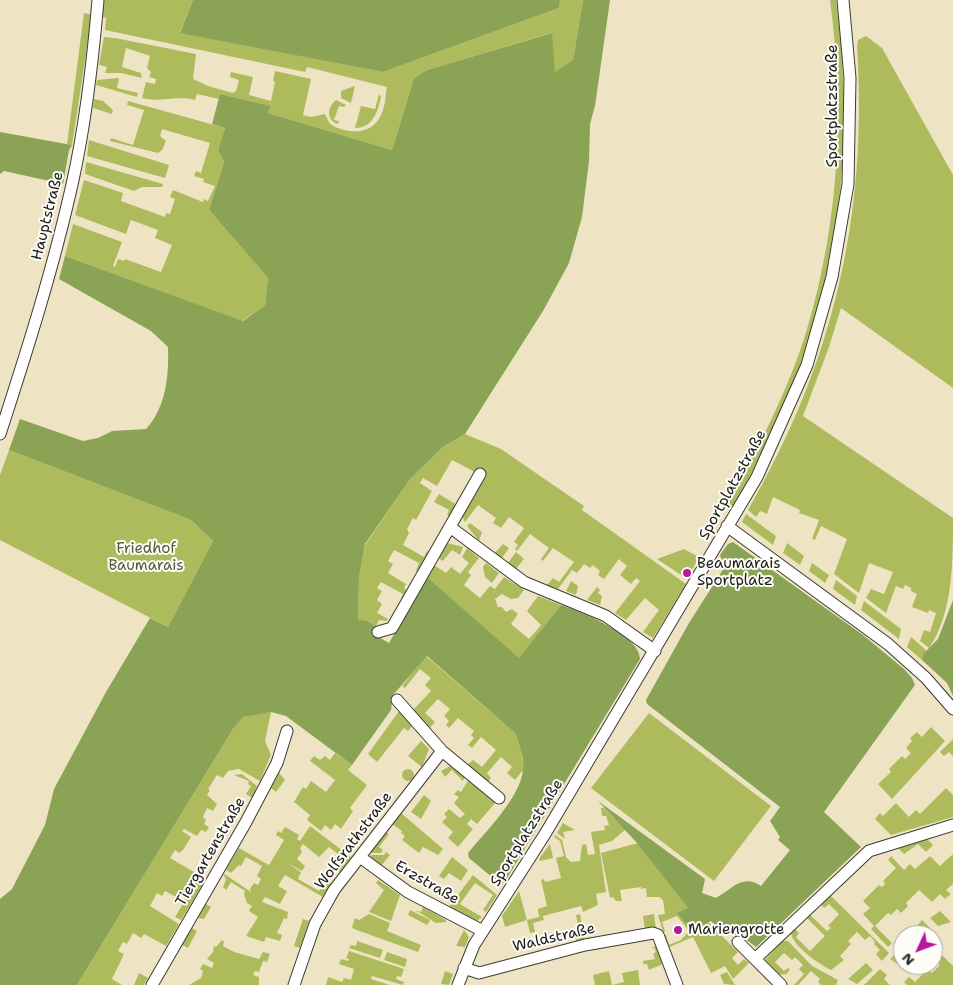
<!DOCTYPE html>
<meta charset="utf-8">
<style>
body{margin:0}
#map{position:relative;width:953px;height:985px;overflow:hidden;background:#eee4c4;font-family:"Shantell Sans",sans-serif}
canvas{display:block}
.north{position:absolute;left:893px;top:925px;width:50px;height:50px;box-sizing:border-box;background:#fdfcf7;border:1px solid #a3a29f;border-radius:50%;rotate:227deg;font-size:14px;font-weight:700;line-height:20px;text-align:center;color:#1c1c1c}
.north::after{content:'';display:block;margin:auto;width:18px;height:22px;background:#b5179e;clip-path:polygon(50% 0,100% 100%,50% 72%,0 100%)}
</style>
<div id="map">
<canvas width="953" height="985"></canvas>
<div class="north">N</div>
</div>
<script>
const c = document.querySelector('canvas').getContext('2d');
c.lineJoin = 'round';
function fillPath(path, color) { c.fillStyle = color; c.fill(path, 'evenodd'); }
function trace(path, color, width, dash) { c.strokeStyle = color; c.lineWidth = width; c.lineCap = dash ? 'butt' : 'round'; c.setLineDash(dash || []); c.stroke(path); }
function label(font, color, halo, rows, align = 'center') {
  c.font = font + ' "Shantell Sans",sans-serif'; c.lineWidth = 4; c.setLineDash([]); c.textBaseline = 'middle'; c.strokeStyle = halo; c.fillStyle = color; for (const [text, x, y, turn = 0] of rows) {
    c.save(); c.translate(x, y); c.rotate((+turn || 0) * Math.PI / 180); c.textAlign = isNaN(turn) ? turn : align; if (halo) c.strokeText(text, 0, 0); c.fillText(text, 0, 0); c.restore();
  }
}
fillPath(new Path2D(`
 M104 0H193L180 32 383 72 559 8 560 0H583L573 60 555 73 551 33 427 70 414 78 392 150 268 113 269 106 220 94 219 99 197 94 195 100C177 95 160 103 142 98L146 82 155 84 156 79 149 77 151 72 147 68 150 56 126 48 122 67 141 73 142 78 121 73H105L107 67 99 65 104 37 115 38 196 54 193 79 208 86 233 93 236 91 239 80 230 77 231 72 253 77 249 95 271 101 275 82 273 81 275 71 311 79 303 115 311 117 325 114 330 124C350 136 375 135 383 110 386 101 385 96 387 87L307 67 305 72 105 30 106 18 102 17Z
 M830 0H836C853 125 843 253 799 372 781 420 756 465 731 511L725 508C757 450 788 392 807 329 839 222 845 110 830 0Z
 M84 13 92 15 72 145 67 144Z
 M866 36 882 48 953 175V388L841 308 829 347 803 416 953 518C953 561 953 614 929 648L920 641 924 630 930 632 936 613 929 610 928 613 912 607 917 594 911 591V588L905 585 903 589 896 586 886 613 866 598 871 589 884 594 893 572 869 563 859 593 834 574 847 539 821 526 815 540 812 539 819 520 799 513 800 510 773 497 767 514 760 511 756 517 748 510C833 363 868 216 857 46L858 40Z
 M119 78 117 88 138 93 137 97 96 85 97 80Z
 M355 86 351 103 341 98V91Z
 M379 94 381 97C378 111 373 128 355 128L361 106 375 109Z
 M94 99 103 101 113 110 112 114 93 108Z
 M336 100 346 105 344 107 339 106 334 120 339 121 338 124C326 120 327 108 336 100Z
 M128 101 225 128 218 150 224 162 209 210 268 278 265 305 242 321 65 256 73 224 122 242 113 266 115 267 118 259 124 261 125 259 161 272 172 245 155 238 158 230 131 220 126 234 75 215 84 180 123 193 121 201 165 217 166 213 170 214 175 199 170 197 173 190 203 202 204 199 208 201 215 186 203 182 204 179 194 176 196 171 201 173 210 143 162 129 160 136 166 141 162 150 158 153 110 141 111 138 133 145 144 110 127 105Z
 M89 140 169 165 165 178 87 156Z
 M86 162 163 184 162 187H142L134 191 85 174Z
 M465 434 501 449 584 506 582 510 686 584 653 638 643 632 659 610 645 598 626 620 615 613 640 581 636 578 631 584 620 575 627 566 619 559 604 579 598 575 600 571 593 565 590 568 584 564 577 573 572 570 558 589 547 585 553 578 559 582 574 562 553 548 543 561 541 559 549 548 530 534 517 551 515 549 518 545 514 542 524 528 509 517 501 528 493 523 496 518 478 505 465 522 462 516 475 472 452 460 437 486 423 478 420 483 432 491 416 520 413 518 407 529 409 533 403 545 424 557 427 551 430 552 418 572 416 571 419 563 394 550 388 561 393 564 388 573 406 584 404 588 408 591 403 600 401 599 403 594 381 582 377 588 382 591 377 600 382 604 377 613 388 619 387 621 379 620 376 626 367 621H358L359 576 365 545 411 478 443 447Z
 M9 450 191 520 213 541 168 627 0 540V475Z
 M439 494 457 505 450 517 447 515 449 510 434 502Z
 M746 514 776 536 773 545 742 522Z
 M470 523 482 532 479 541 467 526Z
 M447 543 463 547 460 555 452 550 443 561 438 558Z
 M787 543 804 556 800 565 783 553Z
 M503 544 509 548 502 558 495 553Z
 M467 548 479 558 468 572 471 575 464 585 480 598 490 586 495 589 504 577 524 590 518 598 511 599 502 594 495 599 498 607H502L506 612 512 609 518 614 511 624 529 639 541 625 527 611 538 596 561 605 519 659 427 577 434 565 446 573 451 567 460 574 469 563 462 557Z
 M684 549 699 557 687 579 657 559Z
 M516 552 524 559 516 569 508 563Z
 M486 563 499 573 492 583 485 577 483 567Z
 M812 563 829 575 825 583 809 571Z
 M836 580 857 596 855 605 833 589Z
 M571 581 578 586 576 595 566 591Z
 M597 587 600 590 598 593 602 596 600 605 587 600Z
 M864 601 901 629 899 639 861 610Z
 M911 637 926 650 922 660 907 647Z
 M426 656 515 733 521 749 524 769 515 780 507 773 512 767 501 757 487 773 491 778 488 782 467 765 473 760 482 767 496 750 481 737 472 748 468 745 474 738 471 735 474 731 458 718 449 728 446 725 449 721 444 716 450 709 438 699 425 713 435 722 429 729 413 710 431 691 425 685 431 678 420 669 405 688 402 686Z
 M399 711 412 726 408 731 404 728 377 762 368 754Z
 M271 712 265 741 271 755 260 781 239 769 228 771 223 778 217 775 208 789 210 790 207 795 217 804 213 811 207 808 203 817 206 820 204 824 209 827 206 832 201 830 197 836 184 829 182 831 191 837 183 850 179 853 175 850 170 858 206 879 181 920 175 917 186 899 178 894 176 897 165 891 162 896 157 893 150 906 179 924 166 946 144 934 141 938 133 933 127 944 123 942 118 951 124 954 112 979 122 985H77L233 729 242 717Z
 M649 713 771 806 714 881 591 788Z
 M931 727 945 741 892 799 878 784 891 772 889 769 902 756 905 759 911 753 906 748 912 741 910 738 917 732 922 737Z
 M953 739V756L949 752 944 756 940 752Z
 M421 741 429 749 422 767 408 756Z
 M335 753 352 765 348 770 367 785 350 808 353 811 341 829 335 824 331 830 325 825 321 831 307 820 310 815 294 802 303 787 306 789 311 781 326 792 335 780 310 761 314 756 320 760 325 756 330 760Z
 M452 765 465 776 463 781 452 770 445 777 441 771Z
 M402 775a6 6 0 1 1 12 0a6 6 0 1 1-12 0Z
 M279 773 285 780 276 792 271 788Z
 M242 774 257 786 252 798 246 794 251 786 248 784 249 781 234 775Z
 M469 779 496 802 477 824 471 819 467 824 473 829 458 847 448 838 453 832 442 822 447 817 444 814 449 809 460 818 465 814 454 803 459 797 454 794 458 790 461 792Z
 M946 788 953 795V817L891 835 875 819 880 813 883 816 896 803 909 817 916 810 920 814Z
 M424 795 431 801 421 819 411 812Z
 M601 808H604L625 830 612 841 599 845 606 892 596 894 598 905 583 912 581 906 543 916 544 920 533 923 535 932 530 933 527 920 505 927 502 916 519 891 527 920 539 917 538 909 547 906 541 880 544 879 545 882 561 878 556 858 564 856 560 841 554 837 555 835 562 840 566 857 571 862 580 861 582 845 586 844 588 855 595 854 591 832 605 830 604 826 609 825 606 816H602Z
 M401 813 443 849 438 855 423 847 419 853 402 840 405 836 401 833 402 831 392 824Z
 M563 823 575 830 563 832 565 839 557 833Z
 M310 826 351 857 340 872 336 867 343 858 329 847 319 857 303 844 300 848 302 852 297 859 305 866 302 871 287 863 301 872 298 879 319 891 326 879 332 883 323 897 285 875 278 886 287 891 280 904 265 897 262 902 288 912 287 919 284 918 277 933 282 935 280 941 266 937 264 942 246 936 258 917 249 911 252 906 247 903 244 894 245 891 231 882 226 890 223 887 226 880 223 873 251 892 250 889 254 883 258 885 261 879 257 876 262 866 246 857 241 866 239 865 231 873 226 870 239 848 269 865 284 840 276 835 278 831 281 833 285 827 299 835 297 839 300 841Z
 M386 832 389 834 379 847 383 850 381 853H370Z
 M927 839 933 845 926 852 918 844 904 854 898 848Z
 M638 843 689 909 678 913 692 931 708 922 738 952 732 958 738 965 744 959 749 963 733 979 725 966 711 973 693 937 667 948 664 935H666L669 945 681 940 689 931 677 916 662 922 665 931 663 932 658 915 665 914 663 900 659 897H647L646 888 641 889V887L620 890 622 901H616L613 897 610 898 601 853Z
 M550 844 553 858 540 861 539 859Z
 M386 852 390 855 381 866 371 857 370 855H384Z
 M953 854V884L946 890 951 894 945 899 940 894 932 902 919 890 906 903 908 906 901 913 897 909 891 915 888 913 875 926 892 943 888 947 871 929 874 926 863 914 870 908 863 901 879 885 882 887 885 884 883 881 896 868 888 860 891 856 904 870 910 864 915 869 930 856 940 866Z
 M452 857 468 870 461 881 449 873 444 879 439 876Z
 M473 875 497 895 486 912 483 910 493 895 475 883 460 904 482 917 477 921 449 907Z
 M378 880 400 895 391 921 369 912 384 890 376 883Z
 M829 894 889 953 882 961 876 954 880 950 874 944 875 942 870 936 865 940 857 932 848 941 851 944 840 956 844 960 831 970C820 965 791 945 791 932L794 928 799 933 796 937 810 951 825 936 806 917 809 914 827 931 831 928 828 926 839 914 829 904 824 908 820 903Z
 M206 904 211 907 204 919 198 918Z
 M423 907 446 920V922L436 923 415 910 421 912Z
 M410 910 430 920 427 925 408 915Z
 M940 911 951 922 938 926 930 918Z
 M369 914 390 923 387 931 421 945 418 952 354 929 352 927 355 918 359 920Z
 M580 914 585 941 577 943 575 936 580 935 576 915Z
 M654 914 656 929 645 930 643 916Z
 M303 919 309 921 300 948 294 946Z
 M922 920 930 928 919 931 910 928 913 926 915 928Z
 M192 928 197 931 188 948 182 945Z
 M464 930 469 937 465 947 456 946Z
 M222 940 224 942 223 946 234 952 259 959 263 952 270 954 267 962 263 961 259 972 255 971 253 975 259 977V985H189L201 978 203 971 200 969 203 964 212 968 214 963 207 959 213 952 214 946 216 947Z
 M357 941 383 950 380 958 349 948 351 945 356 946Z
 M782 941H788L812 966 838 980 836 985H821L818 982 820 979 811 971 798 985H794L804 974 799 969 803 965 795 957 792 960 784 953 775 962 784 971 788 968 790 970 786 974 778 975 765 960Z
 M656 946 663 964 649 970 647 964H643V961L655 959 653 954 656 952 654 948H651Z
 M903 946V961L899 965 890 959Z
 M349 951 404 969 401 977 397 976 396 979 404 982 403 985 372 976 371 979 390 985H326L328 977 342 982 344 978 351 980 354 969 339 964 341 959 348 961 349 959 346 958Z
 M387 952 407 959 405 967 384 960Z
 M941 954 953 966V985H907L904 982 909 977 915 982 923 974 918 969 922 965 932 973 940 965 935 959Z
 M866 963 873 970 857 984 848 979Z
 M880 969 887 975 884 979 890 985H864Z
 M638 970 640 985H595L593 975 609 971 612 985 624 982 622 973Z
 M445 971 453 974 449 985 441 984Z
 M727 972 735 985 724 984 720 975Z
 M139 973 148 978 144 985H134Z`), '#aebb5d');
fillPath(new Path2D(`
 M193 0H560L559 8 383 72 180 33Z
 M583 0H610L595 106 590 124 589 161 582 217 569 263 543 311 465 434 443 447 411 478 365 544 359 577 358 620 367 621 376 626 372 633 389 643 427 577 519 658 561 605C581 612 640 635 640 659L504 883H499L469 858 468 853C486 831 520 798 523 770 525 758 519 744 515 733L427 656 393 695 391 710 352 765 286 716 271 712 243 717 233 729 77 985H0V899L12 889 45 825 54 789 106 692 150 618 168 627 213 541 191 520 9 450 20 419 83 441 98 438 112 431 146 429C166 408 169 375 168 347L151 331 59 279 65 256 243 321 265 305 268 278 209 210 224 162 218 150 225 128 212 124 220 94 270 106 268 113 392 150 414 78 427 70 552 33 555 72 573 60Z
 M0 132 72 145 69 150 63 184 4 171 0 174Z
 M733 542 863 635 904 669 912 678 915 685 824 812 861 847 756 947 740 935H726L711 921 692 931 677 913 688 908 637 843 598 801 705 879 702 893 716 898C734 888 742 874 761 886L790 850 778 840 780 837 770 821 780 807 647 704 646 700 689 623 724 568 720 555 728 544Z
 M953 600V696L947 683 922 660 924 653 938 639Z`), '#8aa354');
const street = new Path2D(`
 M0 434C27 351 54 266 73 180 86 121 93 59 98 0
 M727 526 888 644 926 678 953 709
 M450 527 524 582 606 616 655 651
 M378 632 392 628 480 474
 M397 700 442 751 499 798
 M360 857 408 892 483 931
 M738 942 781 985
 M755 959 869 851 953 825
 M464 968 479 973 585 945 653 933 658 935 677 985
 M152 985 246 822 277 763 287 731
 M294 985 315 924 334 890 442 751
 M458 985 474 945 545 834 757 477 807 365 832 277 848 184 850 78 843 0`);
trace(street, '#3c3a35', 13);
trace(street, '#fff', 11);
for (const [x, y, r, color] of [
 [687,573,5,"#b5179e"],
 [678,930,5,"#b5179e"]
]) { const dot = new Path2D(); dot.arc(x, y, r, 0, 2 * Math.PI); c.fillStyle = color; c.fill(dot); trace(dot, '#fdfcf7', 2); }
label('15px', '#1c1c1c', '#fdfcf7', [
 ["Sportplatzstraße",833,106,-90],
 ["Hauptstraße",48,216,-76],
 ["Sportplatzstraße",733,485,-61],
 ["Sportplatzstraße",527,833,-58],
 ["Wolfsrathstraße",354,841,-53],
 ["Tiergartenstraße",211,852,-60],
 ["Erzstraße",427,883,30],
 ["Waldstraße",554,938,-13]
]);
label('15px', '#565c36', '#fdfcf7', [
 ["Friedhof",146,549],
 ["Baumarais",146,566]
]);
label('15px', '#1c1c1c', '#fdfcf7', [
 ["Beaumarais",697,564],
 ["Sportplatz",697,581],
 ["Mariengrotte",688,930]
], 'left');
</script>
